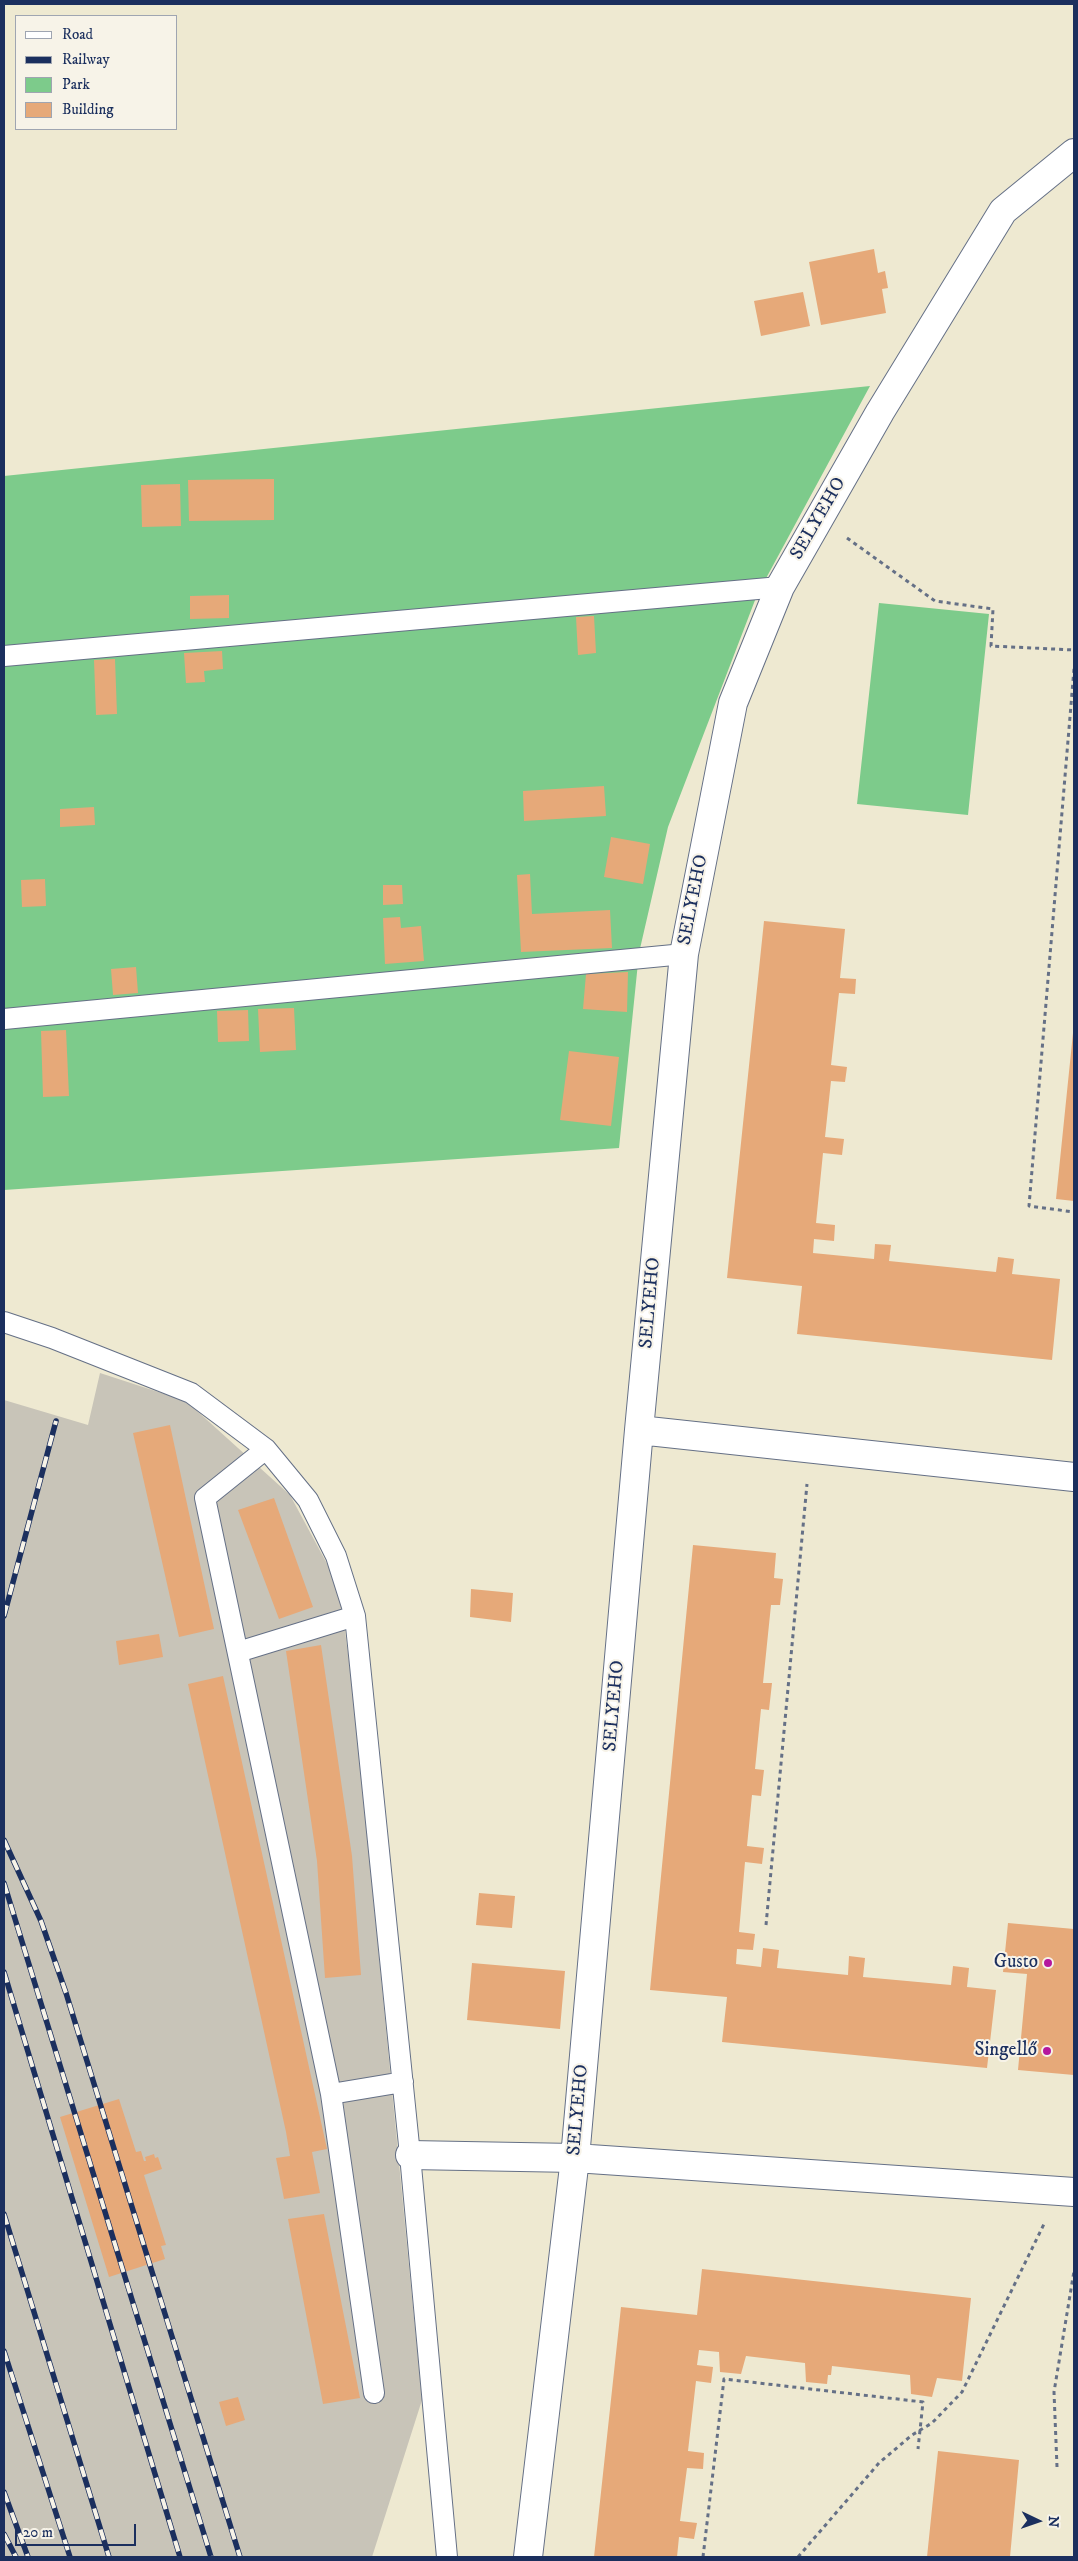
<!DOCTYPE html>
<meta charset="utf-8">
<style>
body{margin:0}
#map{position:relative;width:1078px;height:2561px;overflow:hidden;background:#eee9d1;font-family:"IM FELL DW Pica",serif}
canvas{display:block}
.frame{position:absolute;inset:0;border:5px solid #1b2f5e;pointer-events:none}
.legend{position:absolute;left:15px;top:15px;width:162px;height:115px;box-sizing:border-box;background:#f7f3e8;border:1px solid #9fa5b1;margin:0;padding:6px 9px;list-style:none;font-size:15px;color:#1b2f5e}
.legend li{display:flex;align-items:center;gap:10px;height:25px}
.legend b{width:25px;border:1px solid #9fa5b1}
.north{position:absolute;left:1013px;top:2496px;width:50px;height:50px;-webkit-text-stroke:4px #f7f3e8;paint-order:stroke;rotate:93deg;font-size:14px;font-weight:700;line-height:20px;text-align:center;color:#1b2f5e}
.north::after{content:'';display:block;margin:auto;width:18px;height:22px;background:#1b2f5e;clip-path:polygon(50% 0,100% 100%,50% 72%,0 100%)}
.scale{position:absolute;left:15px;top:2524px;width:121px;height:22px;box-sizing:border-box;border:2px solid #1b2f5e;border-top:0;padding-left:6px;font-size:15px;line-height:18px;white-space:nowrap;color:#1b2f5e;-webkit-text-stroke:4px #f7f3e8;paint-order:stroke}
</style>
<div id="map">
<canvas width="1078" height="2561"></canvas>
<div class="frame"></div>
<ul class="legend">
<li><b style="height:6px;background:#fff"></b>Road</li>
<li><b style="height:6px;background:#1b2f5e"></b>Railway</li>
<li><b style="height:14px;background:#7dcb8b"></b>Park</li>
<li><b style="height:14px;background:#e6a979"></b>Building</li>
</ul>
<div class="north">N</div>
<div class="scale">20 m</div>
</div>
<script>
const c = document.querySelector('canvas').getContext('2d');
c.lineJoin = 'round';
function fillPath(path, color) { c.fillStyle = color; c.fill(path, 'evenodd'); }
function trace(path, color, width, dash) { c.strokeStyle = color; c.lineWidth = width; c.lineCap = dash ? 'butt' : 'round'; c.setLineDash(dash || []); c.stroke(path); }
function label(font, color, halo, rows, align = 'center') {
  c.font = font + ' "IM FELL DW Pica",serif'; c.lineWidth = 4; c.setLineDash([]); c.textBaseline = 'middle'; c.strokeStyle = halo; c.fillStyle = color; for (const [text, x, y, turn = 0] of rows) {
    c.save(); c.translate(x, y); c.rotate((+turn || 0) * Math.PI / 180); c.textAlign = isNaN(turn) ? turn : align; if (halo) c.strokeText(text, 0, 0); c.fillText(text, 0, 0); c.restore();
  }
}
fillPath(new Path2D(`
 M100 1373 186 1401 290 1495 339 1586 354 1699 422 2400 372 2557H4V1400L88 1425Z`), '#c8c4b8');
fillPath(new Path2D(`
 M870 386 757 595 668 827 639 953 619 1148 4 1190V476Z
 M879 603 989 614 968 815 857 804Z`), '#7dcb8b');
fillPath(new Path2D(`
 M874 249 878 273 885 271 888 288 882 289 886 313 821 325 809 262Z
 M803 292 810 326 761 336 754 301Z
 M274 479V520L189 521 188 480Z
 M180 484 181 526 142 527 141 485Z
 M229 595V618L190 619V596Z
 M594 616 596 653 578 655 576 617Z
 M222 651 223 669 204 671 205 682 186 683 184 653Z
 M115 659 117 714 96 715 94 660Z
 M604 786 606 816 524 821 523 791Z
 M94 807 95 825 60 827V809Z
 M611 837 650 844 643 884 604 877Z
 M530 874 532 914 610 910 612 948 521 952 517 875Z
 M45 879 46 906 22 907 21 880Z
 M383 885H402L403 904 383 905Z
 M400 917 401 928 421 926 424 961 385 964 383 918Z
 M764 921 845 929 840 978 856 979 855 994 839 993 831 1065 847 1067 845 1082 831 1081 825 1137 844 1139 842 1155 823 1153 816 1223 835 1225 834 1241 814 1239 813 1253 874 1259 875 1244 891 1245 889 1261 996 1272 998 1257 1014 1259 1012 1274 1060 1279 1052 1360 797 1334 802 1286 727 1278Z
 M136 967 138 993 113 995 111 969Z
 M628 972 627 1012 583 1009 586 974Z
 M294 1008 296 1050 260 1052 258 1009Z
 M248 1010 249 1041 218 1042 217 1011Z
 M66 1030 69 1096 43 1097 41 1031Z
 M1073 1033H1074V1201L1056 1199Z
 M569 1051 619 1057 611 1126 560 1120Z
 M170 1425 214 1629 179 1637 133 1433Z
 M274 1498 313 1607 279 1619 238 1510Z
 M693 1545 776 1553 774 1578 783 1579 780 1605H771L763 1683H772L769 1710 761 1709 755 1769 764 1770 761 1796 752 1795 747 1846 764 1848 762 1864 745 1862 739 1932 755 1934 753 1950 737 1949 736 1964 761 1967 763 1948 779 1950 777 1968 848 1975 849 1956 865 1958 863 1977 951 1985 953 1966 969 1968 967 1987 996 1990 987 2068 722 2042 727 1997 650 1990Z
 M471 1589 513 1593 511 1622 470 1617Z
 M159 1634 163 1657 119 1665 116 1641Z
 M321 1645 352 1856 361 1975 325 1978 317 1861 286 1651Z
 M223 1676 327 2149 312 2152 320 2193 284 2199 276 2158 290 2156 286 2132 188 1684Z
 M479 1893 515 1896 512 1928 476 1925Z
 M1008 1923 1074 1929V2075L1018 2070 1027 1974 1003 1972Z
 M472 1963 565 1971 560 2029 467 2020Z
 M119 2099 136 2152 141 2151 144 2161H146L145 2157 154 2154 155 2158 158 2157 162 2169 144 2175 166 2245 161 2246 165 2259 109 2277 60 2117Z
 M324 2214 360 2398 323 2404 288 2219Z
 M702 2269 971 2298 962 2381 937 2378 932 2397 911 2394 910 2375 832 2366 831 2375H828L827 2384 806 2382 805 2363 746 2356 741 2374 720 2372 719 2352 699 2350 697 2365 713 2367 711 2383 696 2381 688 2451 704 2453 703 2469 687 2468 680 2521 697 2523 694 2539 679 2537 677 2557H594L621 2307 697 2315Z
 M238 2397 245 2420 226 2426 219 2402Z
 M938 2451 1019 2460 1010 2557H927Z`), '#e6a979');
const service = new Path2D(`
 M4 656 780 587
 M4 1019 684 954
 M4 1322 52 1338 191 1393 266 1449 308 1500 336 1556 355 1616 410 2155 447 2557
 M266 1449 205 1498 331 2094 374 2393
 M238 1652 355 1616
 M331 2094 403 2082`);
const minor = new Path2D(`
 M639 1430 1074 1477
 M410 2155 575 2158 1074 2192
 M528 2557 575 2158 639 1430 684 954 733 703 780 587 880 412 1003 211 1074 153`);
trace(service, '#657086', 22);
trace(minor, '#657086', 30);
trace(new Path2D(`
 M847 538 935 601 993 609 991 646 1074 650
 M1074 669 1029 1206 1074 1212
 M766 1925 807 1484
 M1057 2467 1054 2392 1074 2271
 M703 2557 724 2379 923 2402 918 2449
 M798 2557 879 2463 912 2435 932 2423 962 2392 1044 2224`), '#657086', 3, [4, 4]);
trace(service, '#fff', 20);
trace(minor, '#fff', 28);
const rail = new Path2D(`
 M4 1616 56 1421
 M4 1840 41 1921 66 1993 240 2557
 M4 1883 211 2557
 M4 1972 180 2557
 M4 2214 109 2557
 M4 2351 70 2557
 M4 2492 28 2557
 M4 2534 16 2557`);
trace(rail, '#1b2f5e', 5.5);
trace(rail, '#f7f3e8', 4, [11]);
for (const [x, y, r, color] of [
 [1048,1963,5,"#b5179e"],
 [1047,2051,5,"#b5179e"]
]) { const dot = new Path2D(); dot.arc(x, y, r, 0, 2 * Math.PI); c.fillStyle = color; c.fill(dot); trace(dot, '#f7f3e8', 2); }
label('19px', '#1b2f5e', '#f7f3e8', [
 ["SELYEHO",819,519,-60],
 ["SELYEHO",694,900,-79],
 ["SELYEHO",651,1303,-85],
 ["SELYEHO",615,1706,-85],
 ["SELYEHO",579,2110,-85]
]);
label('19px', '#1b2f5e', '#f7f3e8', [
 ["Gusto",1038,1963],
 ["Singellő",1037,2051]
], 'right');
</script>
